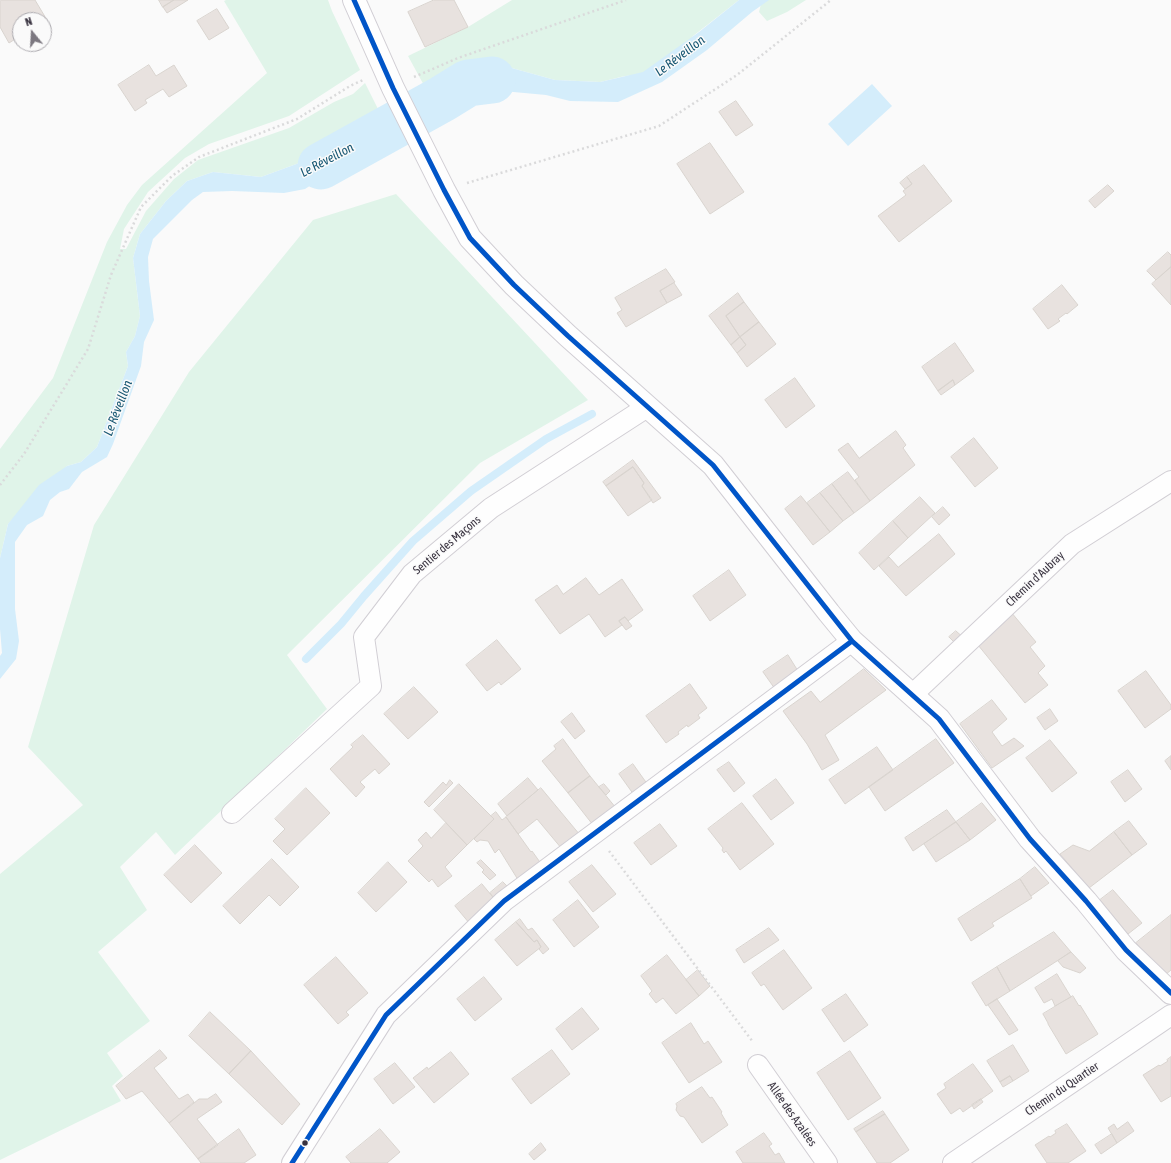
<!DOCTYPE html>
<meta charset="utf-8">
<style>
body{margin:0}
#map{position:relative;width:1171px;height:1163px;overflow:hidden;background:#fafafa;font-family:"Asap Condensed",sans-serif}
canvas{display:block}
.north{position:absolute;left:12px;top:12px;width:40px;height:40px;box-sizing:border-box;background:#fafafa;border:1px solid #acaaaf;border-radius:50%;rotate:342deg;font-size:11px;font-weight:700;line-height:16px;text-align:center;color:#38323f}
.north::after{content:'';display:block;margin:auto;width:14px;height:18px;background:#7c7880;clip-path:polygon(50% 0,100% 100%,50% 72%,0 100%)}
</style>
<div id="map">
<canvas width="1171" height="1163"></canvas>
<div class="north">N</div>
</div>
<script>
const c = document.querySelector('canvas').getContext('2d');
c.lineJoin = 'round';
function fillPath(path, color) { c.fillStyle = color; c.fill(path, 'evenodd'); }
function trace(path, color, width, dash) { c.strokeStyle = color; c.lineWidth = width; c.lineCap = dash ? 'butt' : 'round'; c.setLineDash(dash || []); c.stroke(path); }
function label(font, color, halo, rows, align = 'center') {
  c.font = font + ' "Asap Condensed",sans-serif'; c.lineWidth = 3; c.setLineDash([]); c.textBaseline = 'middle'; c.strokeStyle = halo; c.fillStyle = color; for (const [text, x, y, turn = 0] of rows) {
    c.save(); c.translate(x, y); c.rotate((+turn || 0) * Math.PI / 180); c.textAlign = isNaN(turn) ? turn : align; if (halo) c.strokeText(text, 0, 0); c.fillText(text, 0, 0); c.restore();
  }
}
fillPath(new Path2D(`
 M226 0H328L332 11 360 70 289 116 209 144 185 158 148 192 124 229 120 249H126L146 211 174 179 198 160 289 128 334 102 353 94 365 83 381 115 372 120 375 127 310 159 261 177 213 172 187 181 166 201 140 234 133 258 140 316 135 336 126 352 128 366 97 447 81 462 67 466 8 524 0 558V449L53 378 107 242 127 205 142 185 267 73 224 1Z
 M512 0H739L693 36 670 73 625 76 600 82 555 80 508 67 441 87 432 100 408 56 468 27Z
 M762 0H806L787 12 767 21 759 12Z
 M396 194 588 400 480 463 287 655 327 709 175 855 156 832 120 867 147 910 98 952 150 1021 107 1053 123 1076 112 1086 121 1101 0 1160V874L83 805 28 747 94 525 189 372 313 220Z`), '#e0f4e9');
fillPath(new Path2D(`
 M739 0H769L752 12 707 50 662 82 618 102 570 101 546 95 481 89 466 91 454 101 436 109 432 100 441 87 463 74 508 67 555 80 600 82 643 72 699 32Z
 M872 84 892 106 848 146 828 124Z
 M375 127 381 140 305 189 284 193 232 191 203 192 192 200 153 239 148 257 149 281 154 320 144 342 141 366 113 444 107 457 82 472 69 489 60 492 50 500 43 516 27 525 15 542V609L19 641 16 659 0 679V656L2 653 0 629V558L8 524 39 485 67 466 81 462 97 447 128 366 126 352 135 336 140 316 133 258 140 234 166 201 187 181 213 172 261 177 310 159Z`), '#d4edfb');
trace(new Path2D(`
 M306 659 341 624 364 596 413 541 471 491 546 439 592 414`), '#d4edfb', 8);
trace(new Path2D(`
 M321 166 442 99 468 83 492 80`), '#d4edfb', 47);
const building = new Path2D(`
 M1 0H35L47 20 44 22V20H20V36L9 43 0 27V1Z
 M159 0H174L163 7Z
 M174 0H188L167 13 163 7Z
 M434 0H454L468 27 425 47 408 12Z
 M217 9 229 28 209 40 197 21Z
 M149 65 156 76 174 65 187 86 169 97 163 89 145 100 147 103 135 111 118 85Z
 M736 101 753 125 736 136 719 112Z
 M710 143 744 192 710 214 677 164Z
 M924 165 952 201 899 242 878 216 906 195 903 191 912 184 907 177Z
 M907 177 912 184 905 189 900 183Z
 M1108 185 1114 191 1095 208 1089 201Z
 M1168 252 1171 255V267L1156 280 1147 271Z
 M1171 267V305L1152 284Z
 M666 269 675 282 660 291 667 303 626 327 617 313 622 310 615 298Z
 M674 283 682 295 667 303 660 291Z
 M1062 285 1078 305 1067 314 1066 313 1058 319 1060 321 1048 329 1033 309Z
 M738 293 744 302 726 316 740 337 731 345 709 316Z
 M744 302 759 322 740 337 726 316Z
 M759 322 776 344 747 367 737 353 746 345 740 337Z
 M740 337 746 345 737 353 731 345Z
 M955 343 974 371 955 385 953 380 938 391 922 367Z
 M795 378 815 406 786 428 765 400Z
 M953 380 955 385 941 395 938 391Z
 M896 431 906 445 903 448 915 465 870 501 855 480 859 477 838 450 848 443 859 458Z
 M974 438 998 468 975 487 951 457Z
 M633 460 661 498 653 503 642 486 644 483 633 467 606 486 603 482Z
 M633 467 644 483 642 486 652 500 628 516 606 486Z
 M848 472 870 501 854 513 832 484Z
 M832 484 854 513 843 521 820 493Z
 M820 493 843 521 830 532 807 503Z
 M801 496 830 532 813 545 785 509Z
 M920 497 935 513 908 538 893 521Z
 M943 507 950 515 939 525 932 517Z
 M893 521 908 538 874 570 859 553Z
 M939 534 955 554 906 596 879 566 889 557 898 567Z
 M729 570 746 595 710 621 693 596Z
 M586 578 599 595 622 579 643 610 628 621 625 617 619 621 622 625 605 637 589 614 560 634 535 600 557 585 563 594Z
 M1011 612 1036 642 1030 647 1045 666 1038 673 1048 685 1025 703 978 645Z
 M625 617 632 626 626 630 619 621Z
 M956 631 965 639 958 646 949 637Z
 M497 640 521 669 501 685 499 682 487 691 466 665Z
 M788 655 798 671 775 689 763 672Z
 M864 669 886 690 825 735 839 760 822 770 807 744 783 711 811 691 820 702Z
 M1146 671 1171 705V709L1145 728 1118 691Z
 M690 684 707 708 698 715 700 718 688 727 687 725 678 732 679 734 666 743 646 716Z
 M414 687 438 712 408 739 384 714Z
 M992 700 1007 719 992 732 1002 746 1014 738 1024 746 992 768 960 724Z
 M1050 709 1058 721 1045 730 1037 718Z
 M572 713 585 731 575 739 561 722Z
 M363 735 390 764 379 774 375 769 360 782 365 787 356 797 330 769 353 747 351 745Z
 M563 739 590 776 568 793 542 761 556 749 554 746Z
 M936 739 954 763 885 811 869 787Z
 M1050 740 1077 773 1052 792 1026 758Z
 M877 747 893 770 845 804 829 780Z
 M1171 756V770L1165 761Z
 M729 762 745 783 734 792 717 770Z
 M633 764 648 785 634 795 619 774Z
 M1128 770 1142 789 1125 802 1111 782Z
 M590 776 616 808 593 825 568 793Z
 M528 778 538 790 507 816 498 804Z
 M776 779 794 803 771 820 753 796Z
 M450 780 453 783 429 807 424 802 443 782 446 785Z
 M459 784 494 819 467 845 434 810Z
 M604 784 610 791 606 795 599 787Z
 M306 788 330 813 287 855 273 841 285 829 275 819Z
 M541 788 580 835 562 849 537 819 518 834 506 817Z
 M742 803 774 844 740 870 726 851 724 853 722 850 723 848 708 829Z
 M982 803 996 820 970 840 956 822Z
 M947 810 956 822 913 851 905 838Z
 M496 812 502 820 506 817 531 852 532 851 542 865 520 883 499 849 495 853 488 841 480 840 477 842 474 839 494 819 491 816Z
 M1129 821 1147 844 1132 855 1114 832Z
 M956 822 970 840 936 862 924 844Z
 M446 823 467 845 445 867 452 876 438 887 432 879 429 882 408 861 423 846 418 840 426 832 431 838Z
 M660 824 677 846 651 865 634 843Z
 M1114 832 1132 855 1089 888 1060 854 1073 845 1089 851Z
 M195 845 222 873 191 903 164 875Z
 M272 859 299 887 280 906 269 895 240 924 223 906Z
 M481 860 496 875 490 880 482 872 484 870 477 863Z
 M388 862 407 882 376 912 358 893Z
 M592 865 616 894 593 912 569 882Z
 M1035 867 1049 883 1031 896 1020 879Z
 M1020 879 1032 898 992 923 994 926 971 941 958 919Z
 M503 882 511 890 497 902 490 893Z
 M482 884 497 902 470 924 455 906Z
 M1113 890 1142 923 1128 934 1100 900Z
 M578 900 599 927 574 947 553 920Z
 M1171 915V970L1165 975 1136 943Z
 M520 919 528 930 532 928 549 949 543 954 539 949 541 947 537 940 534 942 516 922Z
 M516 922 534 942 537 940 541 947 517 966 495 940Z
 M769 928 779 940 744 963 736 950Z
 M1054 932 1071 952 1010 991 997 967Z
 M784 950 812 988 783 1010 764 984 761 986 752 973Z
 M1071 952 1086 968 1080 973 1063 967 1058 961Z
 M667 955 699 996 676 1014 663 998 656 1003 649 994 652 991 641 976Z
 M336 957 368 993 346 1012 349 1015 338 1024 304 985Z
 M997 967 1010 991 986 1006 972 983Z
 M698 970 710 986 699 996 686 980Z
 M1057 974 1071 997 1055 1006 1052 999 1044 1003 1035 988Z
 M484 977 502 999 475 1021 457 999Z
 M846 994 868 1025 844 1042 822 1010Z
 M1073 996 1079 1006 1080 1005 1098 1034 1066 1054 1048 1024V1023L1043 1014Z
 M997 999 1018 1030 1009 1035 988 1005Z
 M582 1008 599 1029 572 1050 556 1029Z
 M210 1012 251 1051 229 1074 189 1036Z
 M691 1023 704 1044 708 1041 722 1062 689 1083 662 1043Z
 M1013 1045 1029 1071 1013 1081 1010 1076 1000 1082 987 1061Z
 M160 1050 167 1058 154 1068 179 1099 188 1094 194 1102 169 1123 142 1091 126 1099 116 1086Z
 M552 1050 570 1074 531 1104 512 1079Z
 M251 1051 300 1104 282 1125 229 1074Z
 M850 1051 881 1098 848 1120 817 1073Z
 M451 1052 469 1074 434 1103 413 1078 427 1067 428 1069Z
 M1171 1057V1096L1161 1102 1143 1075 1159 1065 1160 1066 1168 1061 1167 1060Z
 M395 1063 415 1087 393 1104 374 1079Z
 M973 1064 993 1091 963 1112 960 1108 951 1114 937 1094 946 1088 944 1084Z
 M1010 1076 1013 1081 1003 1087 1000 1082Z
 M702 1087 710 1098 712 1097 722 1112 721 1113 728 1125 702 1143 684 1117 680 1116 676 1110 677 1106 676 1104Z
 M216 1094 222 1102 197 1119 218 1145 198 1159 169 1123 199 1099H207Z
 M981 1099 983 1102 974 1109 972 1105Z
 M883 1111 885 1114 856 1132 854 1129Z
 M885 1114 909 1150 890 1163H877L856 1132Z
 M1128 1122 1134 1131 1117 1143 1108 1128 1114 1124 1117 1129Z
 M1067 1124 1086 1151 1068 1163H1047L1035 1145 1049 1136 1050 1137 1056 1133 1055 1131Z
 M239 1129 256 1155 244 1163H201L198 1159Z
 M380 1129 400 1152 387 1163H351L346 1157Z
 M764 1133 772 1144 769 1146 775 1155 779 1153 785 1163H743L736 1152Z
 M1112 1134 1117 1143 1101 1154 1095 1145Z
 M541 1143 546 1150 534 1160 529 1154Z`);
fillPath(building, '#e8e2df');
trace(building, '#d9d4cf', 1);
const minor = new Path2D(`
 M912 695 1072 544 1171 481
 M232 813 371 686 364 637 412 574 491 508 647 407
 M758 1065 827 1163
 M292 1163 386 1015 504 901 852 641
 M953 1163 1171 1015`);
const tertiary = new Path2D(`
 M354 0 393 88 444 190 470 238 514 285 568 336 713 465 829 613 852 641 939 719 1030 839 1086 901 1126 950 1171 993`);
trace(minor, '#d1ced4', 22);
trace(tertiary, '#d1ced4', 24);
trace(new Path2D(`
 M414 77 458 58 626 0
 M467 183 659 126 737 75 831 0
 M0 485 24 454 88 349 111 275 141 207 172 176 199 157 297 119 350 86 363 80
 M609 851 753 1042`), '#dadadb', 2.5, [2, 3]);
trace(minor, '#fefefe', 20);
trace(tertiary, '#fefefe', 22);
trace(new Path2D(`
 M354 0 393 88 444 190 470 238 514 285 568 336 713 465 852 641 939 719 1030 839 1086 901 1126 950 1171 993
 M292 1163 386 1015 504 901 852 641`), '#0055c8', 5);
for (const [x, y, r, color] of [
 [305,1143,3.5,"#38323f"]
]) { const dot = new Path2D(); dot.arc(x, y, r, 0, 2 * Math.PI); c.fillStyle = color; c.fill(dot); trace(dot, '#fafafa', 1.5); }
label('12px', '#38323f', '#fafafa', [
 ["Sentier des Maçons",447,545,-40],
 ["Chemin d'Aubray",1035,579,-43],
 ["Chemin du Quartier",1062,1089,-34],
 ["Allée des Azalées",792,1114,55]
]);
label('italic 13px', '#175773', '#fafafa', [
 ["Le Réveillon",680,56,-37],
 ["Le Réveillon",327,160,-28],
 ["Le Réveillon",118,408,-69]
]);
</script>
